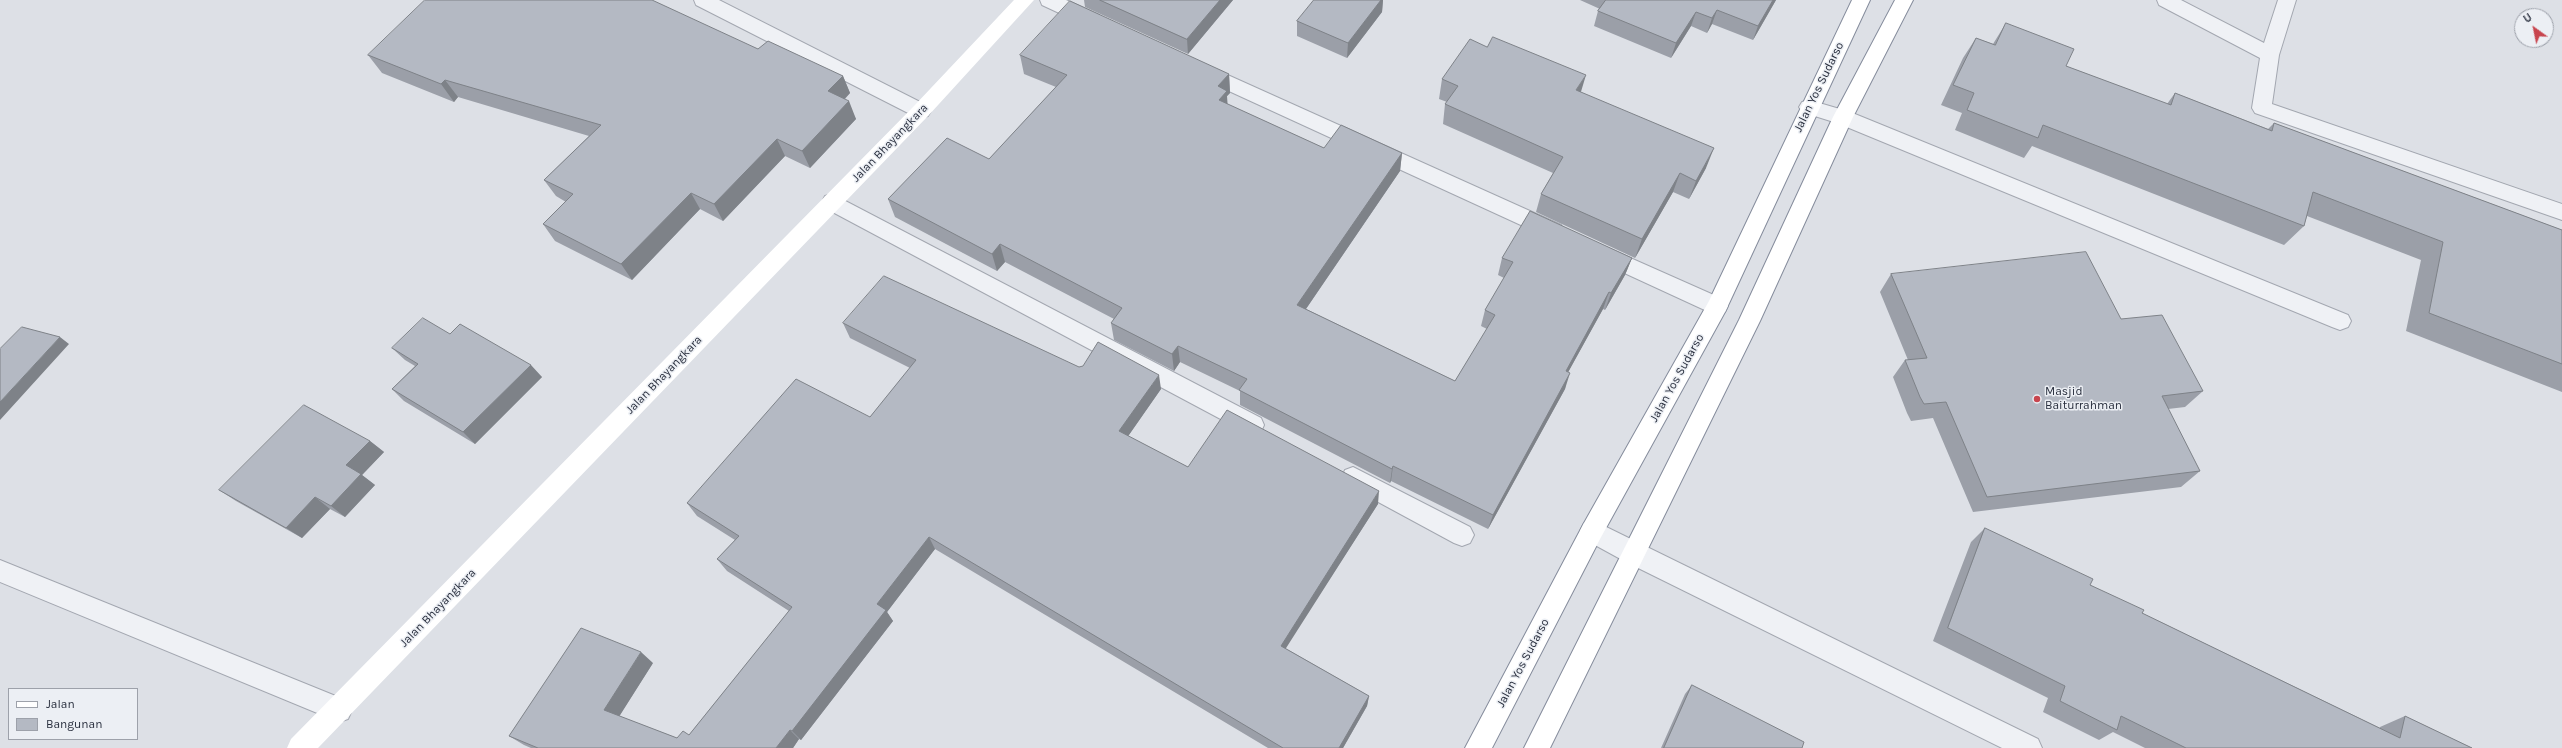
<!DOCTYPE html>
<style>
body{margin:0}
#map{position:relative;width:2562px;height:748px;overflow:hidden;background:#dde0e6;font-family:Karla,sans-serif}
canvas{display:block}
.legend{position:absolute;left:8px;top:688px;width:130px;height:52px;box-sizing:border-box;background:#eceff4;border:1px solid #9da1aa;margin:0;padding:5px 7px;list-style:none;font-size:12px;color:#272d3c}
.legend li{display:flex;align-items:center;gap:8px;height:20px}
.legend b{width:20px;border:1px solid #9da1aa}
.north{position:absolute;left:2514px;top:8px;width:40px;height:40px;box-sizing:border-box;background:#eceff4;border:1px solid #9da1aa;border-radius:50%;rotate:327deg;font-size:11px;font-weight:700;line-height:16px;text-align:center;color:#272d3c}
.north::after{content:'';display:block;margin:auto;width:14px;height:18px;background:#c8454e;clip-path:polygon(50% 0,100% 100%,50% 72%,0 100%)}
</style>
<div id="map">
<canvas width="2562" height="748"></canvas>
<ul class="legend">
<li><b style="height:5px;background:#fff"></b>Jalan</li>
<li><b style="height:11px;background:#b4b9c3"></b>Bangunan</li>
</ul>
<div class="north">U</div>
</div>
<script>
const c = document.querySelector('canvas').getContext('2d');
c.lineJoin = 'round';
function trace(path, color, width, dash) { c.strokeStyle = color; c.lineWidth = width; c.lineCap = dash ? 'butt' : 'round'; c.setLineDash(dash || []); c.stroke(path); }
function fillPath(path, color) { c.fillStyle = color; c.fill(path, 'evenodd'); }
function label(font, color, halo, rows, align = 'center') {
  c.font = font + ' Karla,sans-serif'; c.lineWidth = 3; c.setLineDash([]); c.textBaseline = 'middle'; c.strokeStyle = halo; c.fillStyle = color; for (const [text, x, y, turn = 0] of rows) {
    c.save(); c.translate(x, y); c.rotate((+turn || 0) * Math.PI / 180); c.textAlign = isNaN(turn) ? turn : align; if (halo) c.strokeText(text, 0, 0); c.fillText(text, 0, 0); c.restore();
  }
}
const lane = new Path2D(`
 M2157 0H2181L2264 43 2278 0H2296L2279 55 2272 104 2562 204V220L2255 113 2252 108 2260 58 2159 5Z
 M1809 100 1850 112 2348 315 2351 321 2348 327 2340 330 2332 327 1837 123 1802 112 1799 107 1802 102Z
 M0 560 348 701 352 710 348 719 339 722 0 582Z`);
const street = new Path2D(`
 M694 0H719L928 106 931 111 928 116 921 118 914 116 696 5Z
 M1040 0H1066L1099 15 1101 20 1099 25 1092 27 1085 25 1042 5Z
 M1201 63 1561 225 1564 231 1561 237 1554 239 1547 237 1194 75 1191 70 1194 65Z
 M832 194 1261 418 1264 425 1261 432 1253 435 1245 432 825 208 822 202 825 196Z
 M1601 245 1725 300 1728 306 1725 312 1717 315 1709 312 1594 259 1591 253 1594 247Z
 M1353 467 1470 527 1474 535 1470 543 1462 546 1454 543 1345 484 1342 477 1345 470Z
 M1592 520 2038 739 2042 748H2002L1626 562 1584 539 1580 531 1584 523Z`);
const highway = new Path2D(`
 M1852 0H1870L1725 312 1600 539 1492 748H1465L1584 523 1709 301Z
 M1895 0H1913L1853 117 1760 321 1550 748H1524L1739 320 1833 117Z`);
trace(lane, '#a3a7b0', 2);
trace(street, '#a3a7b0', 2);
trace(highway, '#858c9c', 2);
fillPath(lane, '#eff1f5');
fillPath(street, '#eff1f5');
fillPath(new Path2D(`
 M1014 0H1034L928 116 318 748H287L291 739 914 106Z`), '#fff');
fillPath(highway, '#fff');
fillPath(new Path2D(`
 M1084 0H1233L1188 54 1085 7Z
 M1314 0H1383L1382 12 1347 58 1297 36V21Z
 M1580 0H1776L1753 40 1712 24 1707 33 1691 26 1671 58 1594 26 1598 11 1600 9Z
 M2006 23 2066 66 2167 104 2175 93 2268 129 2274 123 2562 230V392L2406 331 2421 260 2307 216 2304 226 2284 245 2032 146 2024 158 1955 130 1962 113 1941 105 1963 58 1976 38 1993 44Z
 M758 49 843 76 850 93 845 99 856 119 810 168 785 156 723 221 700 209 632 280 555 241 543 224 566 202 556 196 544 180 589 136 458 97 454 102 382 73 368 55Z
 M1020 55 1229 74 1230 93 1227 96V104L1324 148 1402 153 1400 171 1306 309 1455 381 1487 329 1481 326 1485 310 1504 278 1498 275 1502 258H1632L1625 275 1605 310 1603 309 1568 372 1565 389 1488 529 1391 481 1390 483 1240 405V391L1180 362 1174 371 1114 340 1111 323 1114 319 1005 262 997 271 895 217 888 199 989 159 1056 87 1024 74Z
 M1442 79 1581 92 1706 168 1689 199 1673 192 1635 258 1536 212 1541 194 1553 173 1443 124 1445 104 1447 102 1439 99Z
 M1891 274 2121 319 2203 391 2185 407 2168 409 2200 471 2181 487 1973 512 1933 418 1911 421 1907 413 1893 377 1905 360H1908L1880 292Z
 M843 323 1079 367 1161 389 1128 436 1188 467 1378 504 1285 648 1369 696 1367 706 1343 748H1268L935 549 887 612 893 621 801 740 799 739 793 748H531L524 745 509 736 653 663 619 716 677 738 689 735 789 611 727 571 717 559 735 540 697 516 687 503 870 417 910 368 850 338Z
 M450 334 542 377 475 444 404 401 392 389 415 366 405 360 392 348Z
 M370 441 384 452 362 475 375 485 345 517 330 509 302 538 236 501 219 490Z
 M1985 528 2142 613 2380 728V727L2405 716 2472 748H2145L2113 732 2099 740 2043 712 2048 698 1933 641 1971 542Z
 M1692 685 1802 748H1661L1685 694Z`), '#9b9fa8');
fillPath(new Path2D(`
 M1220 0H1233L1188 54 1187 39Z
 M1381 0H1383L1382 12 1347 58 1348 43Z
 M1773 0H1776L1753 40 1758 26Z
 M1717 10 1712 24 1707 33 1712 18Z
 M1696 12 1691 26 1671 58 1676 43Z
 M1229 74 1230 93 1227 96 1228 110 1220 119 1218 86Z
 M1586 75 1580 95 1576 90Z
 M843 76 850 93 835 109 828 91Z
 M445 80 458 97 454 102 441 84Z
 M849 101 856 119 810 168 802 151Z
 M777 139 785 156 723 221 714 204Z
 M1714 148 1706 168 1689 199 1696 181Z
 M1402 153 1400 171 1297 322V305Z
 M1680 173 1673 192 1635 258 1642 239Z
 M691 193 700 209 632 280 621 264Z
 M1000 244 1005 262 997 271 992 254Z
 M1632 258 1625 275 1605 310 1611 293Z
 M1609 292 1603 309 1560 387 1566 371Z
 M60 337 69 344 0 420V402Z
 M1178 346 1180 362 1174 371 1172 354Z
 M531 365 542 377 475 444 463 432Z
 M1570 373 1565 389 1488 529 1493 515Z
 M1159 375 1161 389 1122 445 1119 431Z
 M370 441 384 452 362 475 375 485 345 517 331 506 346 465Z
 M1393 466 1391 481 1390 483 1392 469Z
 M1379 491 1378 504 1281 656V646Z
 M315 497 330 509 302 538 286 528Z
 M929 537 935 549 887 612 893 621 801 740 792 731 877 604Z
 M641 652 653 663 617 720 604 710Z
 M1369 696 1367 706 1343 748H1339Z
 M790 730 799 739 793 748H776Z`), '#7e8288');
const building = new Path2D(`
 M425 0H652L758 49 768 41 843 76 828 91 849 101 802 151 777 139 714 204 691 193 621 264 543 224 573 194 544 180 601 125 445 80 441 84 368 55Z
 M1100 0H1220L1187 39Z
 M1314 0H1381L1348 43 1297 21Z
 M1606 0H1773L1758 26 1717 10 1712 18 1696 12 1676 43 1598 11Z
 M1070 1 1229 74 1218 86 1227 91 1219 100 1324 148 1341 125 1402 153 1297 305 1455 381 1495 315 1485 310 1513 262 1502 258 1530 211 1632 258 1611 293 1609 292 1566 371 1570 373 1493 515 1393 466 1392 469 1239 390 1247 379 1178 346 1172 354 1111 323 1122 308 1000 244 992 254 888 199 947 138 989 159 1067 75 1020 55Z
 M2006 23 2074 49 2066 66 2171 105 2175 93 2272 131 2274 123 2562 230V364L2429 313 2443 242 2313 192 2304 226 2043 125 2038 138 1967 110 1974 93 1953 85 1976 38 1995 45Z
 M1493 37 1586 75 1576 90 1714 148 1696 181 1680 173 1642 239 1541 194 1563 157 1445 104 1458 86 1442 79 1470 39 1487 47Z
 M2086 252 2121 319 2162 315 2203 391 2162 396 2200 471 1987 497 1946 402 1924 404 1920 397 1905 360 1927 358 1891 274Z
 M884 276 1079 367 1083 366 1098 342 1159 375 1119 431 1188 467 1227 410 1379 491 1281 646 1369 696 1339 748H1283L929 537 877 604 886 610 792 731 790 730 776 748H538L509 736 581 628 641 652 604 710 677 738 683 731 689 735 792 607 717 559 739 536 687 503 796 379 870 417 916 360 843 323Z
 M423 318 450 334 460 324 531 365 463 432 392 389 418 364 392 348Z
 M22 327 60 337 0 402V349Z
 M304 405 370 441 346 465 361 474 331 506 315 497 286 528 219 490Z
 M1985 528 2093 579 2090 585 2144 610 2142 613 2400 738 2405 716 2472 748H2186L2121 716 2117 730 2060 701 2065 686 1948 628Z
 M1692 685 1804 742 1802 748H1664Z`);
fillPath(building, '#b4b9c3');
trace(building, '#7e8288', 1);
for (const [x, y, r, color] of [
 [2037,399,4,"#c8454e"]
]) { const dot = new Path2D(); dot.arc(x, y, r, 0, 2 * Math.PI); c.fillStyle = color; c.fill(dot); trace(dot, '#eceff4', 1.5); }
label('12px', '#272d3c', '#eceff4', [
 ["Jalan Yos Sudarso",1819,87,-64],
 ["Jalan Bhayangkara",890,143,-46],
 ["Jalan Bhayangkara",664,375,-46],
 ["Jalan Yos Sudarso",1677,378,-61],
 ["Jalan Bhayangkara",438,608,-46],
 ["Jalan Yos Sudarso",1523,663,-62]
]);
label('12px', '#272d3c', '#eceff4', [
 ["Masjid",2045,392],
 ["Baiturrahman",2045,406]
], 'left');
</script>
